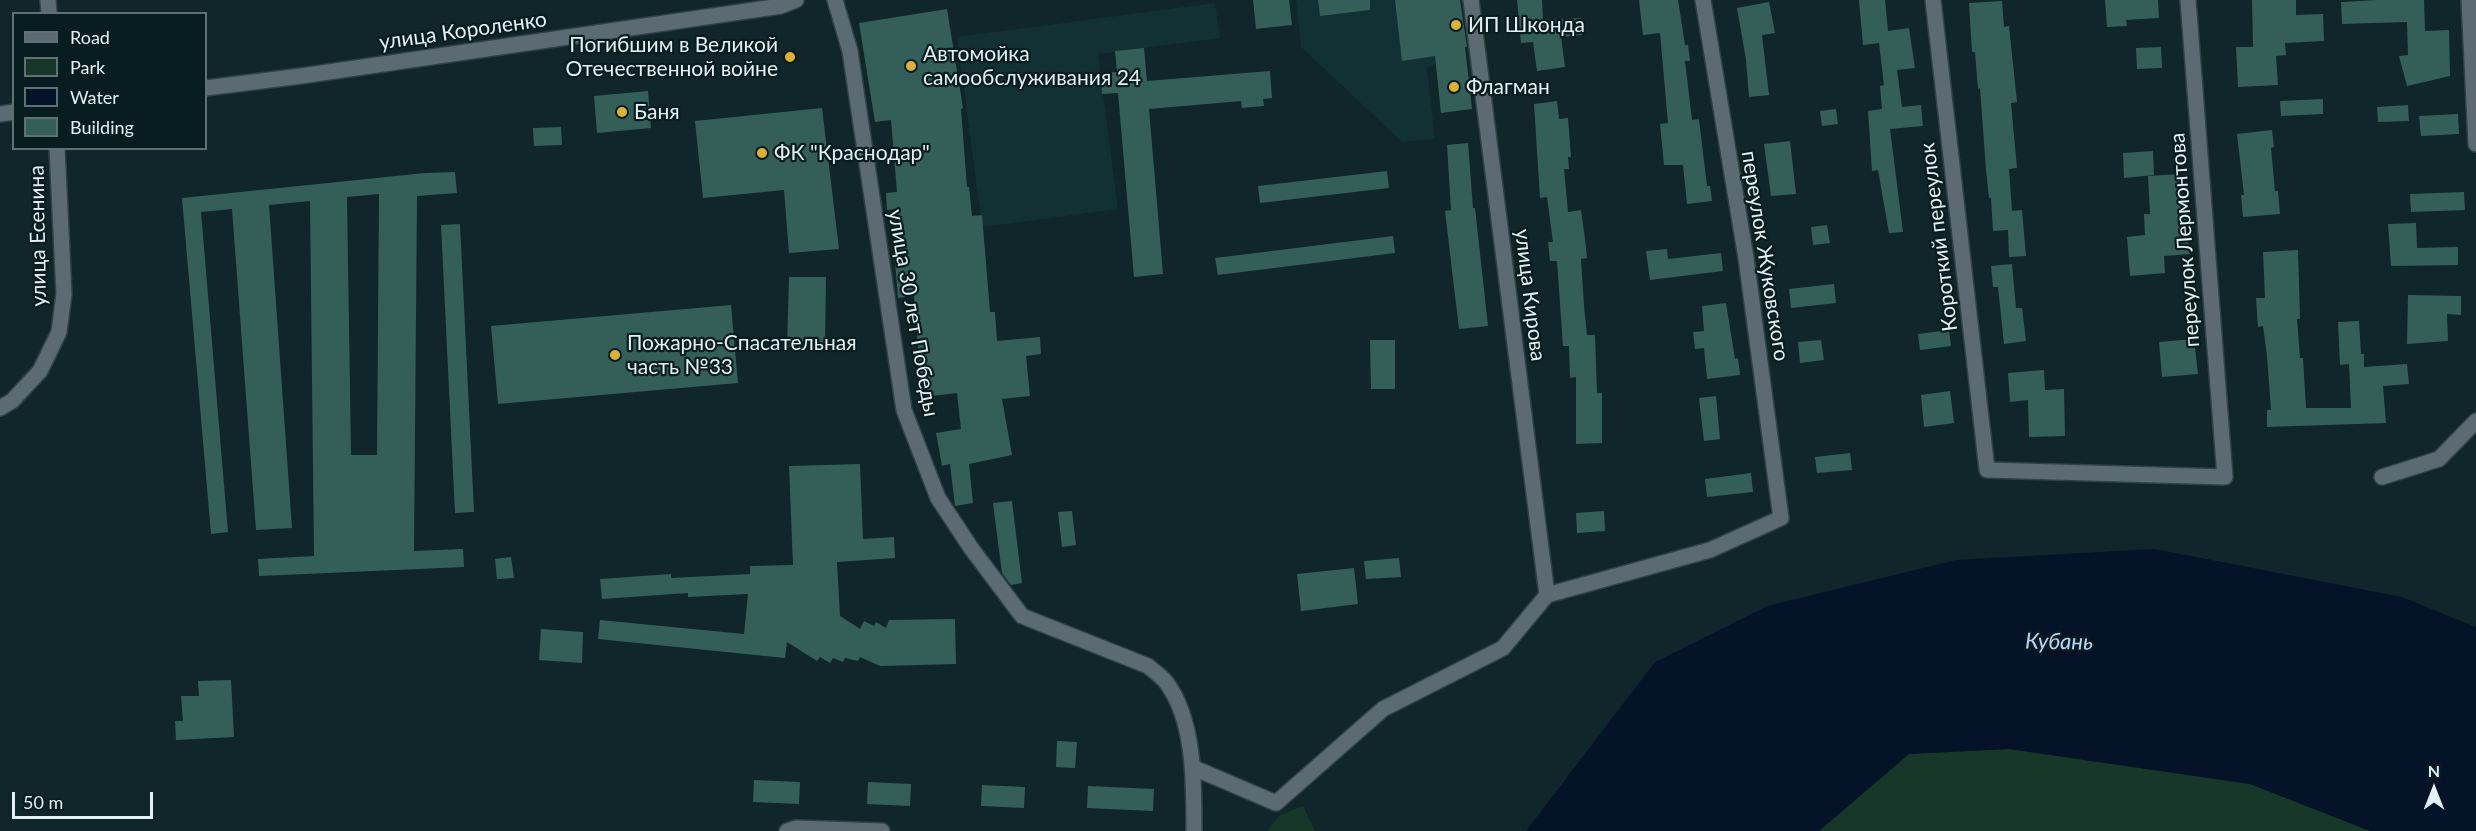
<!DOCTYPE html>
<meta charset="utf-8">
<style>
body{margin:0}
#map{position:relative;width:2476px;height:831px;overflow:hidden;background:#11262a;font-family:Lato,sans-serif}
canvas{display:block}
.legend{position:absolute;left:12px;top:12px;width:195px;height:138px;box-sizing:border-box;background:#081d20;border:2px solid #607174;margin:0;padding:8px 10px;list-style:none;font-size:18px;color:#e4f0f3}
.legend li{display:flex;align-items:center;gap:12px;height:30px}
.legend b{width:30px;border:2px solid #607174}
.north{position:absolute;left:2404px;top:759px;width:60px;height:60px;-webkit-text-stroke:4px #081d20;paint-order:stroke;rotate:0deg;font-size:16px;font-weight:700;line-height:24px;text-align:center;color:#e4f0f3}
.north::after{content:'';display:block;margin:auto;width:21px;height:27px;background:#e4f0f3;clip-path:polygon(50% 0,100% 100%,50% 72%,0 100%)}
.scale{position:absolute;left:12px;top:792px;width:141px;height:27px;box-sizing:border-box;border:3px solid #e4f0f3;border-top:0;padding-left:8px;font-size:18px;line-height:21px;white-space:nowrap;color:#e4f0f3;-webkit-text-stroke:4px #081d20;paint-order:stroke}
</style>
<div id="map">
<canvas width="2476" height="831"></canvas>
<ul class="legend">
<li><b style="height:8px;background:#5c6b73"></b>Road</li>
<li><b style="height:16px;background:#173828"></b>Park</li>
<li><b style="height:16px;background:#041328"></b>Water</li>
<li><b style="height:16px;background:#345f59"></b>Building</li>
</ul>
<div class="north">N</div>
<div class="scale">50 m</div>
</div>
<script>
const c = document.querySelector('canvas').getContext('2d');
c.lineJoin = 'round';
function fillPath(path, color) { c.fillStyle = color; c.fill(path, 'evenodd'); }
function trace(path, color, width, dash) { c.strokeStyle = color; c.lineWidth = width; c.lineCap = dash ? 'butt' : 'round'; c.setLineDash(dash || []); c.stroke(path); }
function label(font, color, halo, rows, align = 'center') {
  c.font = font + ' Lato,sans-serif'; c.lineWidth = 4.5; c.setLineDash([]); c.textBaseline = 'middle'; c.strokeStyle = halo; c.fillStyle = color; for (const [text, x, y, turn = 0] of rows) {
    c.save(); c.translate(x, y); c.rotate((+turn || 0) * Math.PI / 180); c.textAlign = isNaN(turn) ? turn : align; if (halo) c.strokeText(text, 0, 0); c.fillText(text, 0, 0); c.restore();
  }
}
fillPath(new Path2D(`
 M1296 0H1435L1442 61 1427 68 1435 139 1402 142 1301 47Z
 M1215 3 1220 38 1098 54 1118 209 982 227 957 37Z`), '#113135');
fillPath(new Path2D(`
 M2009 749 2250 784 2370 831H1819L1909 754Z
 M1303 806 1315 831H1267L1280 815Z`), '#173828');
fillPath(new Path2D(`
 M2155 549 2402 597 2476 627V831H2370L2250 784 2009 749 1909 754 1819 831H1526L1655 662 1767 606 1956 560Z`), '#041328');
fillPath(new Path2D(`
 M1253 0H1289L1292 25 1256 29Z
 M1318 0H1370V10L1320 16Z
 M1395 0H1460L1467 47H1465L1472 109 1441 113 1435 56 1402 61Z
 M1517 0H1542L1543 20 1581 18 1582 35 1561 37 1565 67 1537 71 1533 42 1521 43Z
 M1639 0H1678L1685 45H1688L1690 61H1685L1692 120 1699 119 1707 186H1710L1712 201 1687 204 1683 165H1664L1660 124 1668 123 1660 33 1643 35Z
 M1859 0H1885L1888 31 1909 28 1915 68 1897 70 1902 107 1921 105 1923 126 1890 129 1903 232 1889 233 1878 170 1872 171 1868 111 1882 109 1880 86 1884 85 1879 43 1863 45Z
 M2105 0H2158L2159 18 2126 20 2127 26 2107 27Z
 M2252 0H2296V15L2323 14 2324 41 2285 43 2286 55 2276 56 2278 85 2238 87 2236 47H2253Z
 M2378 0H2424L2425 31 2449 30 2450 76 2407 86 2399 56 2408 55 2407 22 2342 24 2341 2Z
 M2002 1 2004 27 2009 26 2017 102 2011 103 2017 168 2009 169 2012 211 2022 210 2026 256 2009 257 2008 230 1993 231 1991 198H1989L1986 170 1980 88 1978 89 1975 52H1972L1969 3Z
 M1769 2 1775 33 1762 35 1769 95 1749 97 1746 60 1737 8Z
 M947 9 963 108 961 109 967 187H969L972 216 982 215 990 312H995L997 341 1040 337 1041 354 1026 356 1030 396 1002 399 1012 455 969 464 973 503 955 506 950 464 942 466 936 433 961 429 957 393 922 397 914 296 898 298 895 261 899 260 895 209 887 210 886 193 897 192 891 120 875 122 859 23Z
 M2161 47 2162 68 2137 69 2136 48Z
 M1144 48 1147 81 1270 71 1272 98 1263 99 1264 106 1242 108 1241 101 1149 109 1163 274 1134 277 1118 93 1102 94 1100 73 1117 72 1115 51Z
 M648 91 651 128 597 133 594 96Z
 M2323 99V114L2281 116 2280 101Z
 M1557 101 1559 119 1568 118 1571 157H1568L1569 169H1564L1568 212 1581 210 1585 239 1587 258 1581 259 1584 306 1587 335H1595L1597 393H1602V443L1576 444V377L1570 378 1569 346H1563L1557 261H1550L1548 242H1553L1547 197 1540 198 1534 104Z
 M2408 105 2409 121 2378 122 2377 107Z
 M822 108 839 249 789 253 784 190 703 198 695 121Z
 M1836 109 1838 124 1822 126 1820 111Z
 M2458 114 2459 134 2421 136 2419 116Z
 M561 127 562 145 534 146 533 128Z
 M2272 130 2274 147 2271 148 2275 191H2278L2280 214 2243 217 2241 195H2244L2237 134Z
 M1790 141 1796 194 1771 196 1764 144Z
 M1468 143 1473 208H1475L1488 326 1459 329 1445 211 1451 210 1447 145Z
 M2153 151 2154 175 2124 178 2123 153Z
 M1387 171 1389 188 1260 203 1258 186Z
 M455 172 457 193 417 196 414 551 463 549 464 567 259 576 258 559 314 556 310 201 269 205 292 528 256 530 232 209 201 212 228 532 211 534 182 198 425 173ZM379 194 377 455H351L347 197Z
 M2180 174 2182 212 2185 211 2190 254 2164 256 2165 273 2130 276 2127 237 2145 235 2144 214H2150L2148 176Z
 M2464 192 2465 210 2411 212 2410 194Z
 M2416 223 2417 248 2458 247V265L2391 266 2388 224Z
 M460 224 474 512 455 513 441 225Z
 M1827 225 1830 243 1813 245 1811 227Z
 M1393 236 1395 253 1218 275 1215 258Z
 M1667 249 1668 259 1721 253 1723 271 1650 280 1646 251Z
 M2298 250 2300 319H2297L2300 358H2303L2306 408H2351L2349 364 2340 365 2338 322 2359 321 2361 354H2364V367L2407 364 2409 384 2383 386 2386 423 2267 427V410H2271L2267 356 2263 326 2258 327 2256 298H2265L2263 252Z
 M2012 264 2016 308H2022L2026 341 2004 344 1998 287H1993L1991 266Z
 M789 277H826L825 348 787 347Z
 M1834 284 1836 303 1791 308 1789 289Z
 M2408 295 2461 296V315L2447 314 2448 341 2407 344Z
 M1726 303 1735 359 1738 358 1740 375 1707 379 1704 348 1695 349 1693 332 1704 331 1702 306Z
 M731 305 738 383 498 404 491 326Z
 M1949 330 1951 346 1920 350 1918 334Z
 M2194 339 2198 374 2162 377 2159 342Z
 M1370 340H1395V389H1371Z
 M1821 340 1824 360 1800 363 1798 342Z
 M2044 370 2045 390 2064 389 2065 436 2029 437 2028 400 2010 402 2008 373Z
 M1950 391 1954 423 1924 427 1921 395Z
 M1716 396 1720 439 1704 441 1699 398Z
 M1850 453 1852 470 1817 473 1815 457Z
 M860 464 863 539 894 537 895 558 837 562 840 616 860 629 864 621 874 626 876 622 886 628 889 620 955 619 956 664 880 666 860 657 858 661 845 658 843 662 833 658 830 663 820 657 817 661 787 642 785 658 598 639 600 620 744 634 748 594 688 597V593L602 599 600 579 671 574V578L750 574V566L793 565 789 466Z
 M1751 473 1753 492 1707 497 1705 479Z
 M1012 501 1022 583 1011 585 1002 573 993 503Z
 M1072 511 1076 545 1062 547 1058 512Z
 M1604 511 1605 531 1577 533 1576 513Z
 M511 557 514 578 497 579 495 559Z
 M1399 558 1401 577 1366 579 1364 561Z
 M1354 568 1358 604 1301 611 1297 574Z
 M541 629 583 632 582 663 539 660Z
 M231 680 234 737 176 740 175 721H183L181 696H199L198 681Z
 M1057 741 1077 742 1075 768 1056 767Z
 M754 780 800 782 799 804 753 802Z
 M868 782 911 784 910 806 867 804Z
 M982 785 1025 787 1024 808 981 806Z
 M1088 786 1154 789 1153 811 1087 808Z`), '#345f59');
const minor = new Path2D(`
 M48 0 49 14
 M835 0 850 51 904 410 938 498 971 548 1022 616 1148 666C1154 671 1161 676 1166 682 1195 720 1194 785 1194 831
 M1471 0 1547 595
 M1933 0 1987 470 2225 477 2188 0
 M2469 0 2476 144
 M206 88 301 76 781 6 796 0
 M0 114 14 112
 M0 408 12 401 40 371 59 332 64 294 57 148
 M2382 477 2439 459 2476 421
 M1194 768 1276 803 1383 709 1503 648 1547 595 1710 550 1781 518 1746 258 1703 0
 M787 831 796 828 882 831`);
trace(minor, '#2f4246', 18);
trace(minor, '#5c6b73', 15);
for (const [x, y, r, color] of [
 [1456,25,6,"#deb133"],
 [790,57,6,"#deb133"],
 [911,66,6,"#deb133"],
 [1454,87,6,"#deb133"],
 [622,112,6,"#deb133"],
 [762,153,6,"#deb133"],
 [615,355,6,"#deb133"]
]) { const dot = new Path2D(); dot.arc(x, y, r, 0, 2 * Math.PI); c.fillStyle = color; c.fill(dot); trace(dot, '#081d20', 2); }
label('21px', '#e4f0f3', '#081d20', [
 ["ИП Шконда",1468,25],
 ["Погибшим в Великой",778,45,"right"],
 ["Отечественной войне",778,69,"right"],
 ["Автомойка",923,54],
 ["самообслуживания 24",923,78],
 ["Флагман",1466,87],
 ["Баня",634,112],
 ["ФК \"Краснодар\"",774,153],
 ["Пожарно-Спасательная",627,343],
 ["часть №33",627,367]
], 'left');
label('21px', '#e4f0f3', '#081d20', [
 ["улица Короленко",463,31,-8],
 ["улица Есенина",38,236,-91],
 ["Короткий переулок",1939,237,-97],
 ["переулок Лермонтова",2185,240,-94],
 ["переулок Жуковского",1765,256,81],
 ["улица Кирова",1530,295,83],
 ["улица 30 лет Победы",913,313,80]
]);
label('italic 22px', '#b9d4fc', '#081d20', [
 ["Кубань",2059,642,1]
]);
</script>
